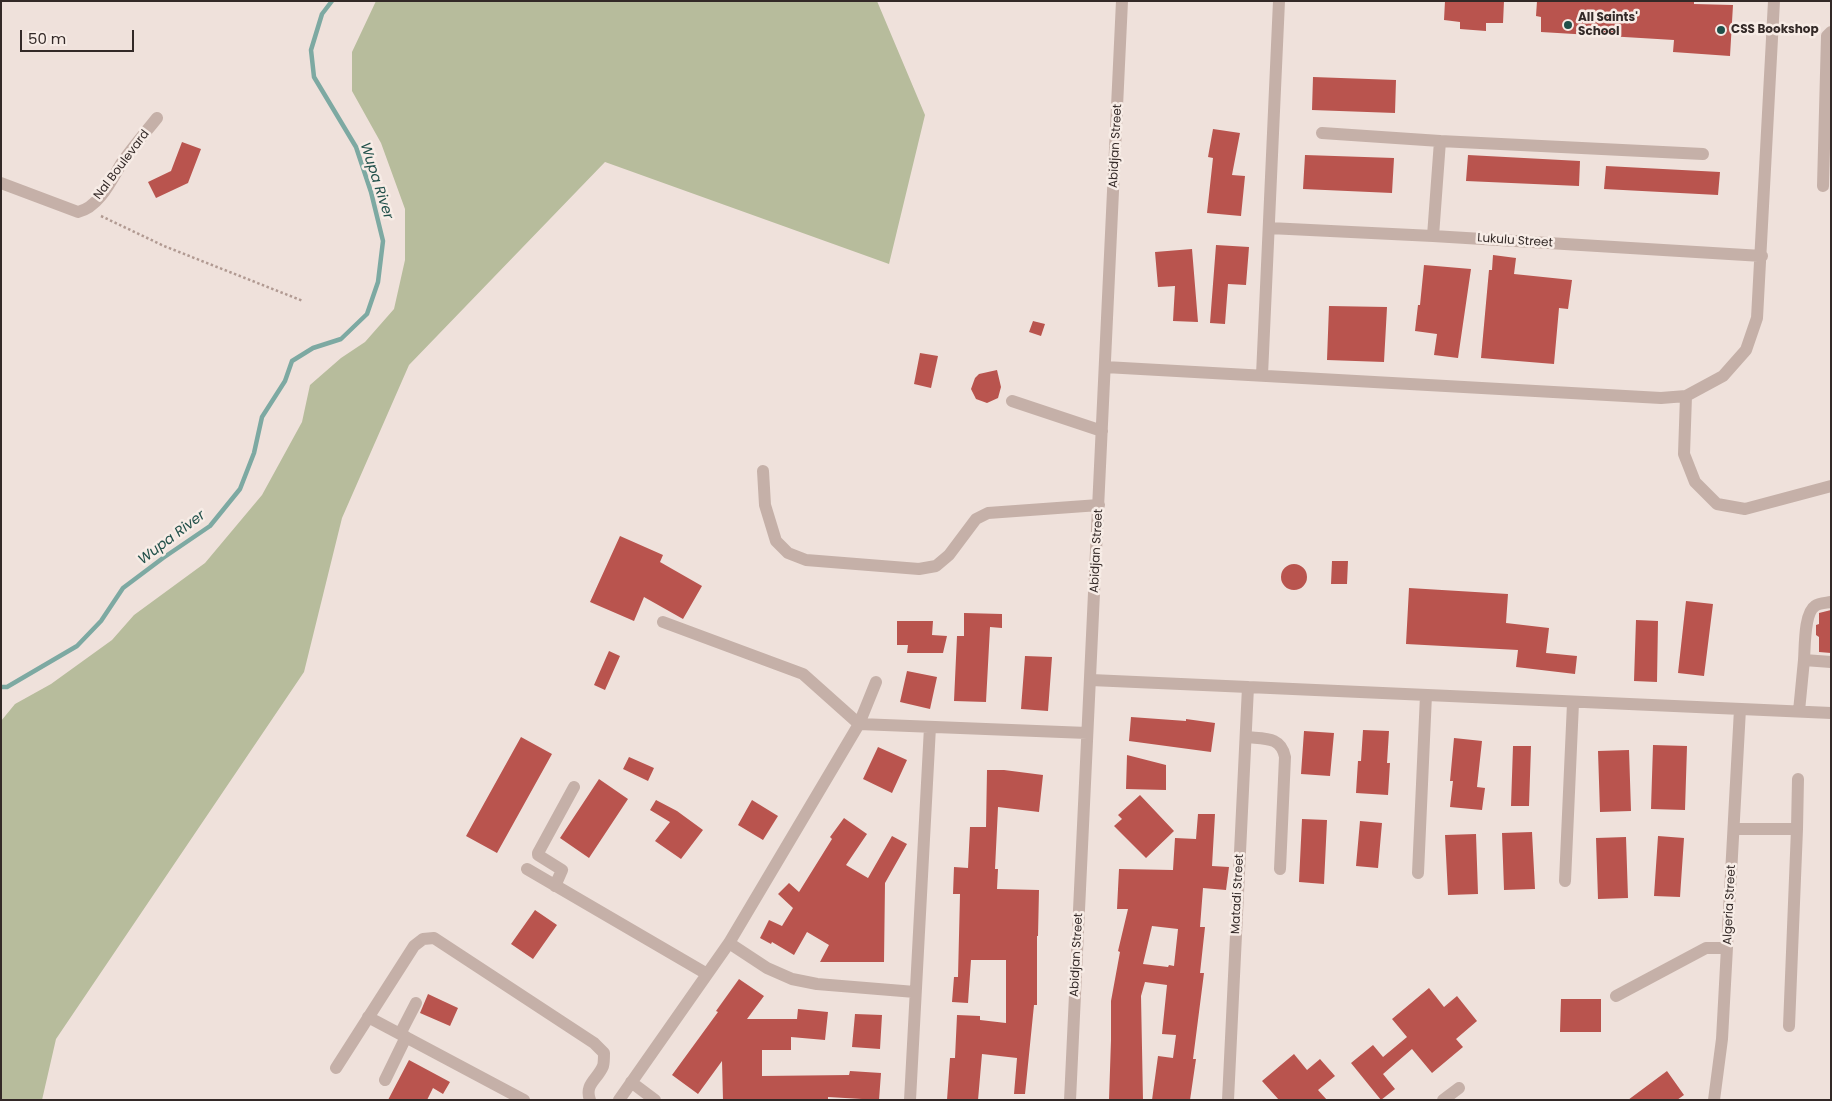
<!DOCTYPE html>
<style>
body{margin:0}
#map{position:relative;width:1832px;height:1101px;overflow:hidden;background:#efe1db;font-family:Poppins,sans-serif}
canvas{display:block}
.frame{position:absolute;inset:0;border:2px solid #332927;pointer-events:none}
.scale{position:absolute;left:20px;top:30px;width:114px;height:22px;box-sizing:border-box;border:2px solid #332927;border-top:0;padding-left:6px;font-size:15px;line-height:18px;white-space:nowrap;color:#332927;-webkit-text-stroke:4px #f7ece6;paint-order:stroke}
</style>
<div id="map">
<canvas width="1832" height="1101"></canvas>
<div class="frame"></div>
<div class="scale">50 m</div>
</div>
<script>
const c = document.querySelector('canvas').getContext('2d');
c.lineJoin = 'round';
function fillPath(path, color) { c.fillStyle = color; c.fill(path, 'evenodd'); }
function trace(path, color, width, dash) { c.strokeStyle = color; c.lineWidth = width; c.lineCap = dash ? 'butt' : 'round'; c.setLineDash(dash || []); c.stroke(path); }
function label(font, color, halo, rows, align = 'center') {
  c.font = font + ' Poppins,sans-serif'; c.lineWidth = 5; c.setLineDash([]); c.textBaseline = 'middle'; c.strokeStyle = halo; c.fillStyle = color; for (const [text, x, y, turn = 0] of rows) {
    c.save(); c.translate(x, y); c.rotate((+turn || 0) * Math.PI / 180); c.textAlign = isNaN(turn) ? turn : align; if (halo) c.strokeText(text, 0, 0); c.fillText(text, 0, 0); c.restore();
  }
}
fillPath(new Path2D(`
 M376 1H877L925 115 889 264 605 162 409 365 342 518 304 672 56 1039 42 1100H1V721L15 704 51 684 112 640 134 615 205 563 262 495 302 422 310 385 341 358 365 342 394 309 405 260V209L381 143 352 91V52Z`), '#b7bc9c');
trace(new Path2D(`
 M1 687H7L77 646 101 621 123 588 163 558 210 526 240 489 254 453 262 417 285 381 292 361 313 348 341 339 367 314 378 282 383 241 371 192 356 147 314 77 311 50 322 14 332 1`), '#7da9a2', 4.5);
fillPath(new Path2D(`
 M1445 1H1504L1503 23H1486V31L1460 29V22L1444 20Z
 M1537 1H1694V4L1733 5 1730 56 1673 52 1674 40 1541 32V17L1536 16Z
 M1313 77 1396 80 1395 113 1312 110Z
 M1213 129 1240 133 1232 175 1245 176 1241 216 1207 213 1213 158 1208 157Z
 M182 142 201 149 188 183 156 198 148 182 171 171Z
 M1305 155 1394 158 1392 193 1303 189Z
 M1468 155 1580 161 1579 186 1466 181Z
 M1606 166 1720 172 1718 195 1604 189Z
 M1216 245 1249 247 1246 285 1228 284 1225 324 1210 323Z
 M1192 249 1198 322 1173 321 1175 286 1158 287 1155 252Z
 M1493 255 1516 258 1514 274 1572 280 1568 309 1559 308 1554 364 1481 358 1489 270H1492Z
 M1424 265 1471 269 1458 358 1434 355 1437 334 1415 331 1418 305H1420Z
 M1329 306 1387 307 1384 362 1327 360Z
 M1033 321 1045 324 1041 336 1029 332Z
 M920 353 938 356 931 388 914 384Z
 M997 370 1001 387 998 398 987 403 976 399 971 389 975 378 979 374Z
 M620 536 663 555 660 562 702 586 683 619 644 597 634 621 590 602Z
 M1332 561H1348L1347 584H1331Z
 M1281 577a13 13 0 1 1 26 0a13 13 0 1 1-26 0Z
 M1409 588 1508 594 1506 623 1549 628 1546 653 1577 656 1575 674 1516 667 1518 650 1406 644Z
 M1686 601 1713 604 1704 676 1678 673Z
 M1831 610V653L1819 652V637L1816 635V625L1819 624V613Z
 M964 613 1002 614V628L990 627 986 702 954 701 957 636H964Z
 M1636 620 1658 621 1657 682 1634 681Z
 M897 621H933L932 635 947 636 943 653H907L908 645H897Z
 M609 651 620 656 605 690 594 685Z
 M1025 656 1052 657 1048 711 1021 709Z
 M907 671 937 677 930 709 900 702Z
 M1131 717 1186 721V719L1215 723 1211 752 1129 741Z
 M1363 730 1389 731 1387 763H1390L1388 795 1356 793 1358 761H1361Z
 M1304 731 1334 733 1330 776 1301 774Z
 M521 737 552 754 497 853 466 836Z
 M1454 738 1482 741 1477 787 1485 788 1482 810 1450 807 1453 781H1450Z
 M1653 745 1687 746 1685 810 1651 809Z
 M1513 746H1531L1529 806H1511Z
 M878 747 907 760 892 793 863 779Z
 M1629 750 1631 811 1600 812 1598 751Z
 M1127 755 1166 765V790L1126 789Z
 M629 757 654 768 648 781 623 769Z
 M987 770H1004L1043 775 1039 812 998 807 995 869H998L997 889 1039 890 1038 936H1037V1005H1034L1025 1094H1014L1017 1058 982 1054 978 1100H947L950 1058H955L957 1015 980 1016V1020L1006 1023V960H971L968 1003 952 1002 954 977H958L960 894H953L954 867 968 868 970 827H986Z
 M599 779 628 799 589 858 560 838Z
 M1140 795 1174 831 1146 858 1114 826 1122 819 1118 815Z
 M656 800 677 811 703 830 681 859 655 841 670 822 650 810Z
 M752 800 778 816 763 840 738 825Z
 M1198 814H1215L1212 866 1229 867 1226 890 1203 888 1200 927H1205L1200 973H1204L1193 1059H1196L1190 1100H1152L1158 1056 1173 1058 1176 1035 1162 1034 1167 985 1145 982 1141 996 1143 1100H1109L1111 1040V1001L1120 952 1118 951 1128 909H1117L1119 869 1173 870 1175 838 1196 839ZM1152 926 1178 929 1174 966 1169 965 1168 967 1143 964Z
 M844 818 867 834 846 865 868 878 892 836 907 844 885 883 884 962H820L829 945 807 932 794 955 772 942 771 944 760 938 769 920 782 926 793 908 778 894 789 883 799 892 832 839 830 837Z
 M1302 819 1327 820 1324 884 1299 882Z
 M1360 821 1382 823 1378 868 1356 866Z
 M1532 832 1535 889 1504 890 1502 833Z
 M1476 834 1478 894 1448 895 1445 835Z
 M1658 836 1684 838 1680 897 1654 896Z
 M1626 837 1628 898 1598 899 1596 838Z
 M535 910 557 925 533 959 511 944Z
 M739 979 764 996 747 1019H797L798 1009 828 1012 825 1040 791 1037V1050H762V1076L849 1075 850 1071 881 1073 879 1100 828 1097V1100H723L722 1061 698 1094 672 1075 718 1012 716 1011Z
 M1429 988 1444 1007 1457 996 1477 1021 1456 1039 1463 1047 1432 1073 1412 1049 1383 1074 1395 1089 1381 1100 1351 1063 1373 1045 1383 1057 1407 1037 1392 1019Z
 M428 994 458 1008 450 1026 420 1013Z
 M1561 999H1601V1032H1560Z
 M855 1014 882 1015 880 1049 852 1047Z
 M1294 1054 1307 1070 1320 1059 1335 1076 1318 1090 1327 1100H1279L1262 1081Z
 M409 1060 450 1082 443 1094 433 1088 427 1100H388Z
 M1667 1071 1684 1095 1677 1100H1628Z`), '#b9544e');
trace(new Path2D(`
 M101 216 164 246 303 301`), '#b19a92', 2.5, [2.5, 2.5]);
trace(new Path2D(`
 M1322 133 1440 141 1703 154
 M1 183 78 212C99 207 111 181 121 164 132 148 145 133 157 118
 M1823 186 1827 36 1831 32
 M1269 228 1433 236 1762 256
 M1433 236 1440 141
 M1105 367C1291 376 1476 389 1661 398L1686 396 1723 376 1746 350 1757 318 1774 1
 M1262 375 1279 1
 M1686 396 1684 454 1695 482 1717 504 1745 509 1831 486
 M1012 401 1102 431
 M763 471 765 505 776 541 788 553 806 560 919 569 936 566 949 555 976 519 988 513 1099 505
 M663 622 803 674 859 724 1087 733
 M1804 660C1805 647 1804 613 1815 606 1819 603 1826 603 1831 602
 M1091 680 1831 713
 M1799 711 1804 660 1831 662
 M1246 737C1264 739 1281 736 1285 757L1280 869
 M1734 829H1797L1789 1026
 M1797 829 1798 779
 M527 869 707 974
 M1418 873 1426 695
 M1565 881 1573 703
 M555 886 562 870 538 855V853L574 787
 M729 943 767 968 792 979 817 984 915 992
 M1616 996 1706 948H1727
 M368 1017 524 1100
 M400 1034 416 1003
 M336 1068 414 946 423 939 434 938 594 1043 604 1053C604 1057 604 1063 603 1066 598 1079 584 1084 590 1100
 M385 1080 406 1037
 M631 1082 655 1100
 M619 1100 729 943 859 724 876 682
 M910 1100 930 727
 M1070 1100 1122 1
 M1228 1100 1248 687
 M1443 1100 1459 1088
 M1714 1100 1722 1039 1740 709`), '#c5b0a8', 12);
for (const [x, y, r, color] of [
 [1568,25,5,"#21504a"],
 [1721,30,5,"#21504a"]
]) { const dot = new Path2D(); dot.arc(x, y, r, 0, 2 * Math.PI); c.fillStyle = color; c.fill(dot); trace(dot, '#f7ece6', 2); }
label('bold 12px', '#332927', '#f7ece6', [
 ["All Saints'",1578,18],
 ["School",1578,32],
 ["CSS Bookshop",1731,30]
], 'left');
label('12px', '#332927', '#f7ece6', [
 ["Abidjan Street",1116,146,-87],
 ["Nal Boulevard",122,165,-53],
 ["Lukulu Street",1515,241,4],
 ["Abidjan Street",1097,551,-87],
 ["Matadi Street",1238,894,-87],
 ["Algeria Street",1730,905,-87],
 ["Abidjan Street",1077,955,-87]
]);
label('italic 14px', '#21504a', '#f7ece6', [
 ["Wupa River",376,181,72],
 ["Wupa River",172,538,-37]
]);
</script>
